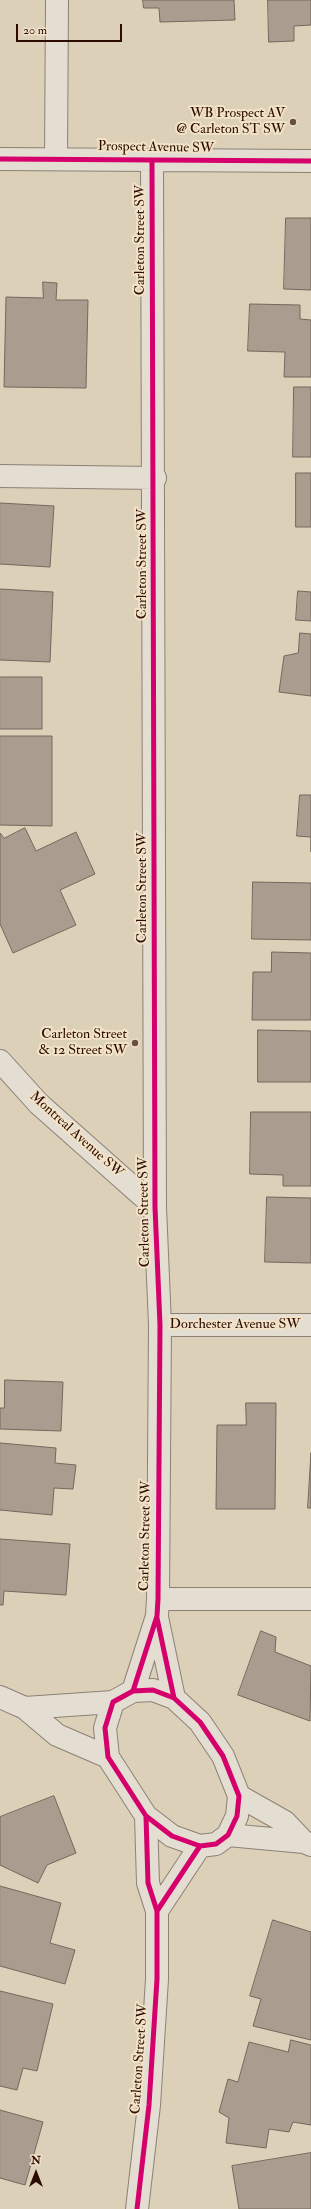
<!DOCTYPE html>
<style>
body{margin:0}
#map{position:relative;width:311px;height:2209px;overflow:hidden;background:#dcd0b9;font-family:"IM FELL Double Pica",serif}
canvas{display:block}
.north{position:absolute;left:16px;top:2153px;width:40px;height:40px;-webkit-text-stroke:3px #f2e3c8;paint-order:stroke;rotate:0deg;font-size:11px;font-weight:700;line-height:16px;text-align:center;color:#2c0b01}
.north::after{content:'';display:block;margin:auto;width:14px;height:18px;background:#2c0b01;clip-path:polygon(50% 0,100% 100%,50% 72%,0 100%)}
.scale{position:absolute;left:16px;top:24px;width:106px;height:18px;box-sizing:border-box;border:2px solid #2c0b01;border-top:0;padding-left:5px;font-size:12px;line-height:14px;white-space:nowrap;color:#2c0b01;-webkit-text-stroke:3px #f2e3c8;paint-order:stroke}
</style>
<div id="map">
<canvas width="311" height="2209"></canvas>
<div class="north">N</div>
<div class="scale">20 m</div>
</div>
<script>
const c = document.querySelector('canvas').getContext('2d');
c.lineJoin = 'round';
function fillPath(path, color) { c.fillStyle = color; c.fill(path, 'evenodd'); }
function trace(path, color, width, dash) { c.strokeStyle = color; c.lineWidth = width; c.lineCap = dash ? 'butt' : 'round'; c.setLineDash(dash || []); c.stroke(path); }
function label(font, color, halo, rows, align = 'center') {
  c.font = font + ' "IM FELL Double Pica",serif'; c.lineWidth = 4; c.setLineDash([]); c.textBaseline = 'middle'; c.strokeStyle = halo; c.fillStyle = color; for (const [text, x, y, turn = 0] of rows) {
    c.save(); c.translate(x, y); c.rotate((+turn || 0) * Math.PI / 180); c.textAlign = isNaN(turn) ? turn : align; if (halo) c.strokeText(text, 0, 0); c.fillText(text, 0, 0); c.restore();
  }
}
const building = new Path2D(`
 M143 0H234L235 20 160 22 159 8H144Z
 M268 0H311V25L294 26V41L269 42Z
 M286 218H311V290L284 289Z
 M43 282 57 283 56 300H88L86 388 4 387 6 297 43 298Z
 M250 304 300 305V319L311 320V377H284L285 352 248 351Z
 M294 387H311V457H293Z
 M296 473H311V527H296Z
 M0 503 54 506 50 567 0 564Z
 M0 589 53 592 50 662 0 660Z
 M298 591 311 592V621L296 620Z
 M300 633 311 634V696L279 692 284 656 298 653Z
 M0 677H42V729H0Z
 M0 736H52V826L0 825Z
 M300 795H311V852V837L297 836Z
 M25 828 36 851 76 832 95 874 60 890 76 925 13 953 0 924V833L4 838Z
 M253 882 311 883V940L252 939Z
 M272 952 311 953V1020H252L253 972H271Z
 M258 1030 311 1031V1082H258Z
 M251 1112H311V1186H283V1175L250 1174Z
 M267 1197 311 1198V1263L265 1262Z
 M5 1380 63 1382 61 1431 0 1429V1408H4Z
 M246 1403H276L275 1509H216L217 1425H246Z
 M0 1443 56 1448 55 1463 76 1465 73 1489 54 1488 52 1515 0 1510Z
 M311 1453V1508H308Z
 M0 1539 70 1544 66 1595 4 1591 3 1605H0Z
 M261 1631 276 1637 275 1652 311 1666 310 1721 238 1695Z
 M54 1796 76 1853 47 1865 38 1883 0 1865V1817Z
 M0 1886 61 1903 50 1943 75 1950 65 1984 0 1966Z
 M273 1920 311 1932V2040L253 2026 261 1999 250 1996Z
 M0 1991 53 2004 37 2071 23 2068 17 2090 0 2086Z
 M291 2040 311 2045V2125L293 2122 289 2132 269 2129 266 2148 226 2143 229 2118 219 2112 228 2079 238 2082 249 2042 288 2052Z
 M0 2110 43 2122 25 2185 0 2178Z
 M311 2153V2209H239L232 2166Z`);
fillPath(building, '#a89d8e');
trace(building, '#74685c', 1);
const minor = new Path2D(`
 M0 159 311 161
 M56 159 57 0
 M0 476 155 478
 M0 1061 39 1104 155 1207
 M160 1325H311
 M158 1599H311
 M157 1617 174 1698
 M153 1690 174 1698 200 1722 223 1756 239 1796 237 1816 228 1835 216 1844 200 1846 172 1836 146 1816 108 1757 105 1728 113 1702 133 1691Z
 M133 1691 157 1616 158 1599 160 1325 155 1207 152 161
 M0 1697 25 1708 57 1735 108 1757
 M25 1708 113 1702
 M239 1796 285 1822 304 1842
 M228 1835 304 1842 311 1845
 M157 1911 200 1846
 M137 2209 149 2105 157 1979V1911L148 1883 146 1816`);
trace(minor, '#8d8174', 24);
trace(minor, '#e3ddd2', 22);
trace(new Path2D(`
 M0 159 311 161
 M157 1618 174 1698
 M153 1690 174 1698 200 1722 223 1756 239 1796 237 1816 228 1835 216 1844 200 1846 172 1836 146 1816 108 1757 105 1728 113 1702 133 1691Z
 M133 1691 157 1616 158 1599 160 1325 155 1207 152 161
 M157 1911 200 1846
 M137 2209 149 2105 157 1979V1911L148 1883 146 1816`), '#d6006c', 5);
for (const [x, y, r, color] of [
 [293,122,4,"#6a5041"],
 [135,1043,4,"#6a5041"]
]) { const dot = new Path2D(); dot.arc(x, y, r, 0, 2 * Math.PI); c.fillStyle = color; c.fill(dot); trace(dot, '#f2e3c8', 1.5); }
label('14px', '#2c0b01', '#f2e3c8', [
 ["WB Prospect AV",285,114],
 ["@ Carleton ST SW",285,130],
 ["Carleton Street",127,1035],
 ["& 12 Street SW",127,1051]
], 'right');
label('14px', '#2c0b01', '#f2e3c8', [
 ["Prospect Avenue SW",156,148,1],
 ["Carleton Street SW",141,240,-90],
 ["Carleton Street SW",143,564,-90],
 ["Carleton Street SW",143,888,-90],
 ["Montreal Avenue SW",76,1135,42],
 ["Carleton Street SW",145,1212,-91],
 ["Dorchester Avenue SW",235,1325],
 ["Carleton Street SW",146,1536,-89],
 ["Carleton Street SW",140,2059,-86]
]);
</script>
